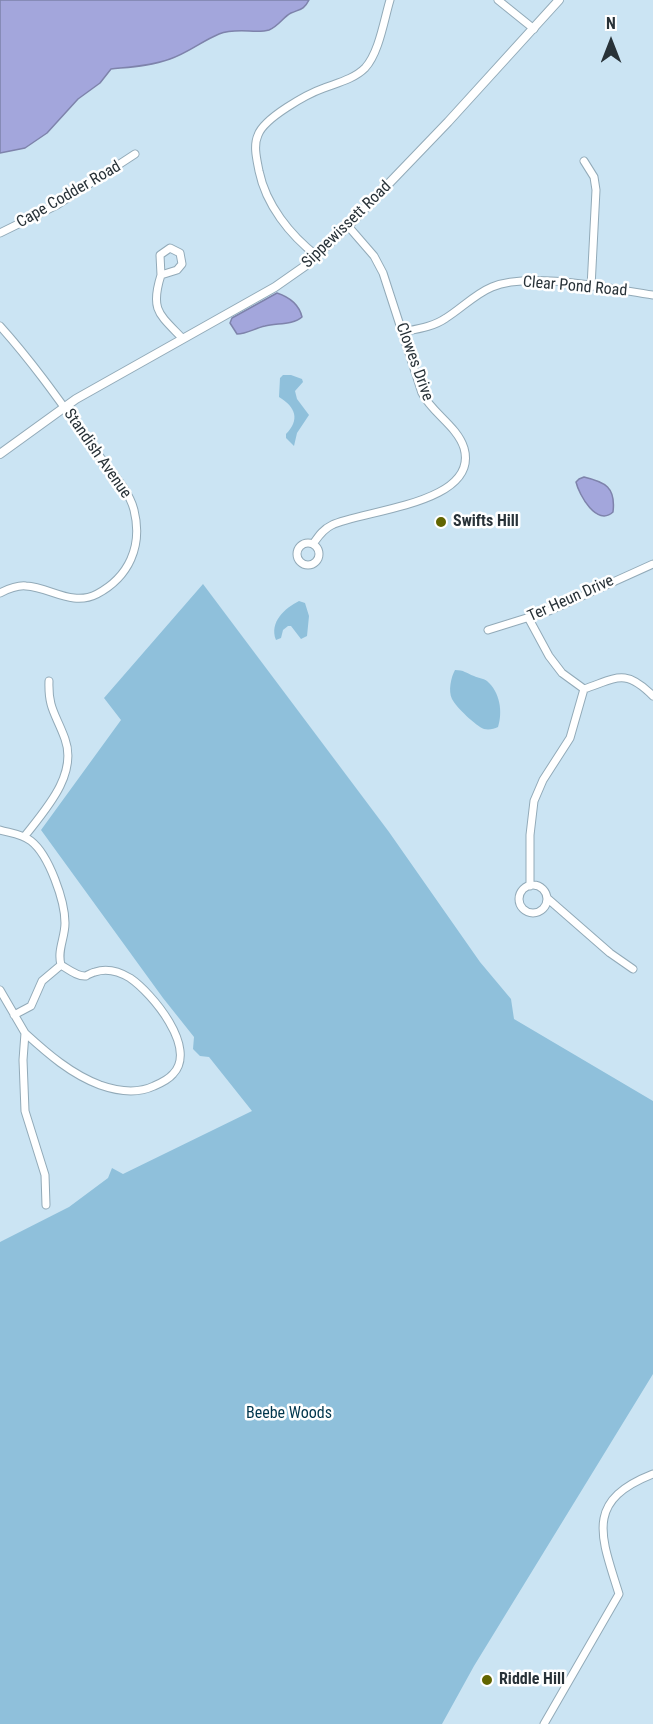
<!DOCTYPE html>
<style>
body{margin:0}
#map{position:relative;width:653px;height:1724px;overflow:hidden;background:#cbe4f3;font-family:"Roboto Condensed",sans-serif}
canvas{display:block}
.north{position:absolute;left:581px;top:12px;width:60px;height:60px;-webkit-text-stroke:4px #fff;paint-order:stroke;rotate:0deg;font-size:16px;font-weight:700;line-height:24px;text-align:center;color:#283238}
.north::after{content:'';display:block;margin:auto;width:21px;height:27px;background:#283238;clip-path:polygon(50% 0,100% 100%,50% 72%,0 100%)}
</style>
<div id="map">
<canvas width="653" height="1724"></canvas>
<div class="north">N</div>
</div>
<script>
const c = document.querySelector('canvas').getContext('2d');
c.lineJoin = 'round';
function fillPath(path, color) { c.fillStyle = color; c.fill(path, 'evenodd'); }
function trace(path, color, width, dash) { c.strokeStyle = color; c.lineWidth = width; c.lineCap = dash ? 'butt' : 'round'; c.setLineDash(dash || []); c.stroke(path); }
function label(font, color, halo, rows, align = 'center') {
  c.font = font + ' "Roboto Condensed",sans-serif'; c.lineWidth = 5; c.setLineDash([]); c.textBaseline = 'middle'; c.strokeStyle = halo; c.fillStyle = color; for (const [text, x, y, turn = 0] of rows) {
    c.save(); c.translate(x, y); c.rotate((+turn || 0) * Math.PI / 180); c.textAlign = isNaN(turn) ? turn : align; if (halo) c.strokeText(text, 0, 0); c.fillText(text, 0, 0); c.restore();
  }
}
fillPath(new Path2D(`
 M283 375H291L302 379 303 382 295 391 297 399 309 415 297 433 294 446 286 438V434C300 420 296 407 279 397L280 378Z
 M203 584 389 832 480 962 511 999 514 1019 653 1101V1374L474 1666 442 1724H0V1242L69 1207 108 1178 112 1168 123 1174 252 1111 209 1057 200 1056 193 1049 194 1037 163 998 41 830 121 720 104 698Z
 M299 601 305 603 309 616 307 636 301 639 291 626H288L283 630 281 638 276 640C269 622 285 608 299 601Z
 M455 670C464 670 466 673 474 676 478 678 483 678 487 681 500 692 503 712 498 727 494 729 489 730 484 729 476 726 456 707 452 699 448 691 451 677 455 670Z`), '#8fc0db');
const water = new Path2D(`
 M0 0H309C304 10 300 9 291 13 283 17 279 26 269 30 256 34 237 27 219 34 202 41 188 53 170 59 151 66 130 67 111 69L100 83 78 99 47 133 25 148 0 153Z
 M277 293C289 297 299 304 302 317 293 325 277 323 265 326 255 328 247 334 237 334L230 323 232 318Z
 M584 477C605 482 616 487 613 512 597 527 579 495 576 482L579 479Z`);
fillPath(water, '#a3a6dc');
trace(water, '#7e83ab', 1.5);
const minor = new Path2D(`
 M498 0 534 29
 M584 161 594 177 596 190 591 287
 M0 233 57 205 135 154
 M170 248 180 253 182 264 177 270 161 275 160 255Z
 M317 256C290 235 266 205 259 171 257 160 253 146 258 135 264 118 307 94 324 88 337 83 354 79 365 68 379 53 384 20 390 0
 M161 275C150 310 159 314 182 338
 M0 326C36 366 66 410 97 453 110 470 129 490 134 510 143 546 129 577 97 594 72 607 50 587 26 586 17 585 8 589 0 593
 M402 332C417 329 433 327 446 318 462 308 475 294 492 287 530 271 611 289 653 295
 M297 554a11 11 0 1 1 22 0a11 11 0 1 1-22 0Z
 M313 544C318 537 323 529 332 525 363 510 480 504 464 448 457 426 432 413 422 393L383 273 374 256 348 226
 M529 619 549 656 562 673 584 689
 M488 630 549 611 653 564
 M0 830C10 833 22 834 31 841 49 855 65 901 65 923 65 938 57 950 61 965 68 969 78 977 86 976 87 975 94 972 95 972 107 968 120 972 130 978 152 993 198 1048 173 1074 168 1080 161 1083 154 1086 137 1094 117 1091 100 1085 71 1074 48 1054 25 1033
 M24 837C45 810 78 775 65 739 56 714 48 709 49 681
 M519 899a14 14 0 1 1 28 0a14 14 0 1 1-28 0Z
 M530 886V835L534 801 543 780 570 738 584 689C617 678 625 668 653 696
 M547 898 610 953 633 969
 M0 990 25 1033 23 1060 25 1111 45 1175 46 1205
 M14 1015 31 1006 42 981 61 965
 M544 1724 619 1594C601 1536 584 1501 653 1474`);
const major = new Path2D(`
 M0 454 76 399 275 287 305 266 348 226 448 122 559 0`);
trace(minor, '#92aab8', 9);
trace(major, '#92aab8', 10);
trace(minor, '#fff', 7);
trace(major, '#fff', 8);
for (const [x, y, r, color] of [
 [441,522,6,"#626500"],
 [487,1680,6,"#626500"]
]) { const dot = new Path2D(); dot.arc(x, y, r, 0, 2 * Math.PI); c.fillStyle = color; c.fill(dot); trace(dot, '#fff', 2); }
label('16px', '#283238', '#fff', [
 ["Cape Codder Road",69,195,-30],
 ["Sippewissett Road",347,225,-44],
 ["Clear Pond Road",575,287,5],
 ["Clowes Drive",414,362,70],
 ["Standish Avenue",97,454,55],
 ["Ter Heun Drive",571,599,-24]
]);
label('bold 16px', '#283238', '#fff', [
 ["Swifts Hill",453,522],
 ["Riddle Hill",499,1680]
], 'left');
label('16px', '#01364d', '#fff', [
 ["Beebe Woods",289,1414]
]);
</script>
